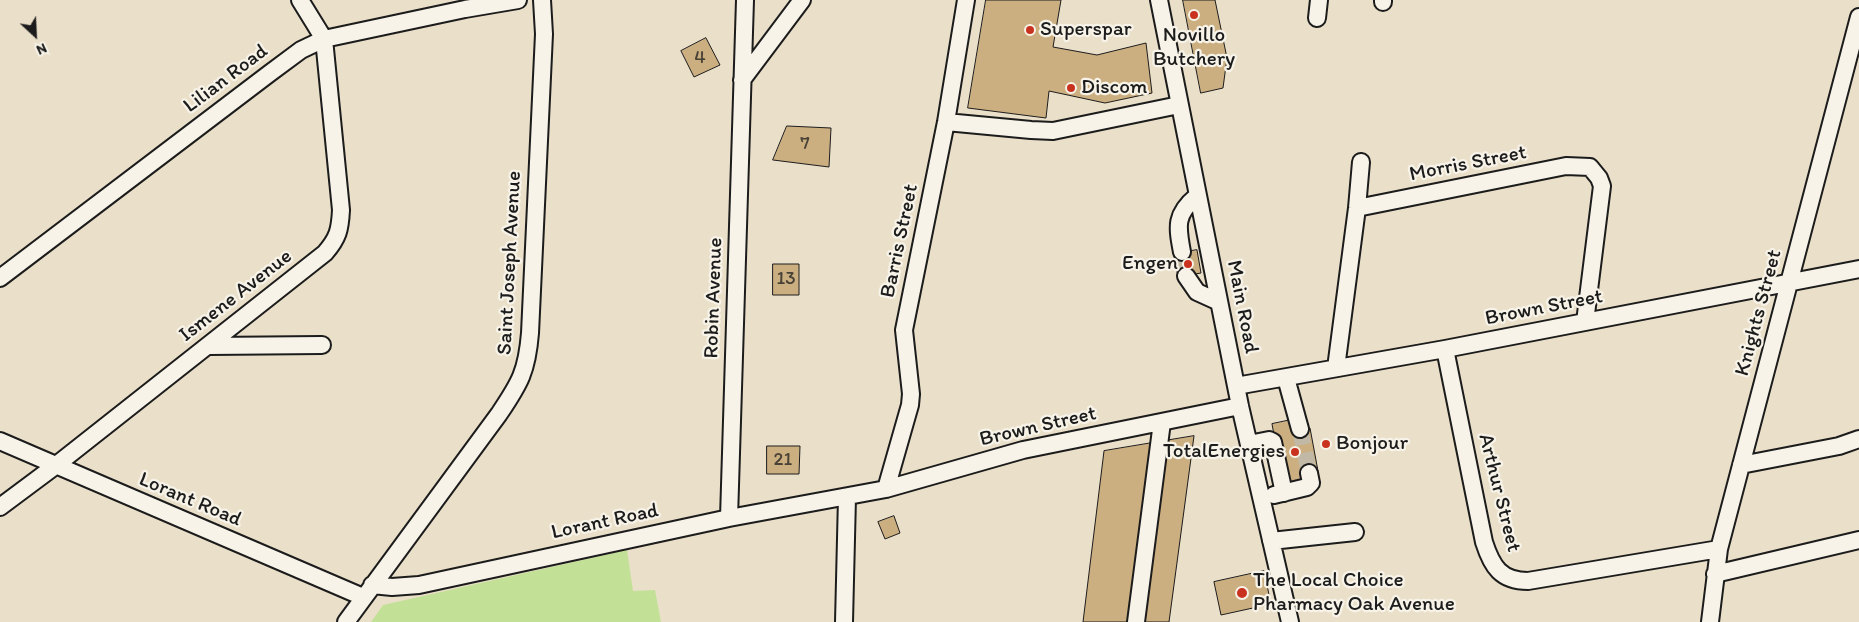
<!DOCTYPE html>
<style>
body{margin:0}
#map{position:relative;width:1859px;height:622px;overflow:hidden;background:#eadfc9;font-family:Itim,sans-serif}
canvas{display:block}
.north{position:absolute;left:10px;top:10px;width:50px;height:50px;-webkit-text-stroke:4px #f7f3e8;paint-order:stroke;rotate:155deg;font-size:14px;font-weight:700;line-height:20px;text-align:center;color:#1c1c1c}
.north::after{content:'';display:block;margin:auto;width:18px;height:22px;background:#1c1c1c;clip-path:polygon(50% 0,100% 100%,50% 72%,0 100%)}
</style>
<div id="map">
<canvas width="1859" height="622"></canvas>
<div class="north">N</div>
</div>
<script>
const c = document.querySelector('canvas').getContext('2d');
c.lineJoin = 'round';
function fillPath(path, color) { c.fillStyle = color; c.fill(path, 'evenodd'); }
function trace(path, color, width, dash) { c.strokeStyle = color; c.lineWidth = width; c.lineCap = dash ? 'butt' : 'round'; c.setLineDash(dash || []); c.stroke(path); }
function label(font, color, halo, rows, align = 'center') {
  c.font = font + ' Itim,sans-serif'; c.lineWidth = 4.5; c.setLineDash([]); c.textBaseline = 'middle'; c.strokeStyle = halo; c.fillStyle = color; for (const [text, x, y, turn = 0] of rows) {
    c.save(); c.translate(x, y); c.rotate((+turn || 0) * Math.PI / 180); c.textAlign = isNaN(turn) ? turn : align; if (halo) c.strokeText(text, 0, 0); c.fillText(text, 0, 0); c.restore();
  }
}
fillPath(new Path2D(`
 M627 550 633 591 655 590 661 622H371L383 605Z`), '#c3e097');
const building = new Path2D(`
 M986 0H1061L1053 47 1097 55 1146 43 1152 93 1105 103 1049 91 1046 118 968 108Z
 M1183 0H1215L1227 58 1223 88 1201 93Z
 M706 38 720 65 694 77 681 51Z
 M787 126 831 128 829 167 773 160Z
 M1197 250 1201 273 1178 277 1174 254Z
 M773 264H799V295H773Z
 M1291 420 1293 430 1310 428 1318 471 1302 474 1304 484 1284 488 1272 424Z
 M1194 436 1169 622H1083L1104 451Z
 M767 446H800L799 474H767Z
 M894 516 900 533 885 539 878 522Z
 M1264 571 1271 604 1221 615 1214 582Z`);
fillPath(building, '#ccaf81');
trace(building, '#1c1c1c', 1);
trace(new Path2D(`
 M1182 252 1186 276
 M1300 429 1309 473`), '#c1b8a6', 16, [16, 8]);
const minor = new Path2D(`
 M1159 0 1240 406 1290 622
 M1383 2V0
 M1317 18 1319 0
 M742 80 802 0
 M946 122 1031 130 1053 131 1179 105
 M1357 208 1566 166 1590 167 1599 178 1602 186 1585 322
 M1182 252C1177 226 1175 214 1197 196
 M1186 276 1197 292 1219 302
 M0 278 270 73 301 50 324 39 465 9 518 0
 M208 346 322 345
 M1445 349 1484 542C1492 567 1501 581 1528 581L1719 549
 M1336 368 1357 208 1361 162
 M1286 378 1300 429
 M1236 386 1445 349 1859 269
 M0 441 363 597
 M1249 444 1269 440 1273 442 1284 493
 M1741 465 1839 446 1859 439
 M886 489 910 405 911 394 904 330 946 122 966 0
 M1274 495 1307 487 1311 483 1309 473
 M0 507 55 466 325 253C338 238 340 230 341 210L324 39 300 0
 M729 518 745 0
 M1271 541 1355 532
 M1715 574 1859 540
 M372 585 392 587 419 585 729 518 886 489 1023 450 1240 406
 M346 622 499 414C520 383 527 371 530 333L544 34 542 0
 M844 622 847 497
 M1136 622 1162 422
 M1710 622 1719 549 1859 17`);
trace(minor, '#1c1c1c', 20);
trace(minor, '#f7f3e8', 16);
for (const [x, y, r, color] of [
 [1194,15,5,"#c8321e"],
 [1030,30,5,"#c8321e"],
 [1071,88,5,"#c8321e"],
 [1188,264,5,"#c8321e"],
 [1326,444,5,"#c8321e"],
 [1295,452,5,"#c8321e"],
 [1242,593,6,"#c8321e"]
]) { const dot = new Path2D(); dot.arc(x, y, r, 0, 2 * Math.PI); c.fillStyle = color; c.fill(dot); trace(dot, '#f7f3e8', 2); }
label('19px', '#484135', null, [
 ["4",700,58],
 ["7",805,144],
 ["13",786,279],
 ["21",783,460]
]);
label('21px', '#1c1c1c', '#f7f3e8', [
 ["Superspar",1040,30],
 ["Novillo",1194,36,"center"],
 ["Butchery",1194,60,"center"],
 ["Discom",1081,88],
 ["Engen",1178,264,"right"],
 ["Bonjour",1336,444],
 ["TotalEnergies",1285,452,"right"],
 ["The Local Choice",1253,581],
 ["Pharmacy Oak Avenue",1253,605]
], 'left');
label('21px', '#1c1c1c', '#f7f3e8', [
 ["Lilian Road",226,79,-37],
 ["Morris Street",1468,164,-11],
 ["Barris Street",900,241,-78],
 ["Saint Joseph Avenue",510,263,-87],
 ["Ismene Avenue",236,296,-38],
 ["Robin Avenue",714,298,-88],
 ["Main Road",1242,307,79],
 ["Brown Street",1544,308,-11],
 ["Knights Street",1759,313,-75],
 ["Brown Street",1038,427,-13],
 ["Arthur Street",1499,493,76],
 ["Lorant Road",190,500,23],
 ["Lorant Road",605,522,-12]
]);
</script>
